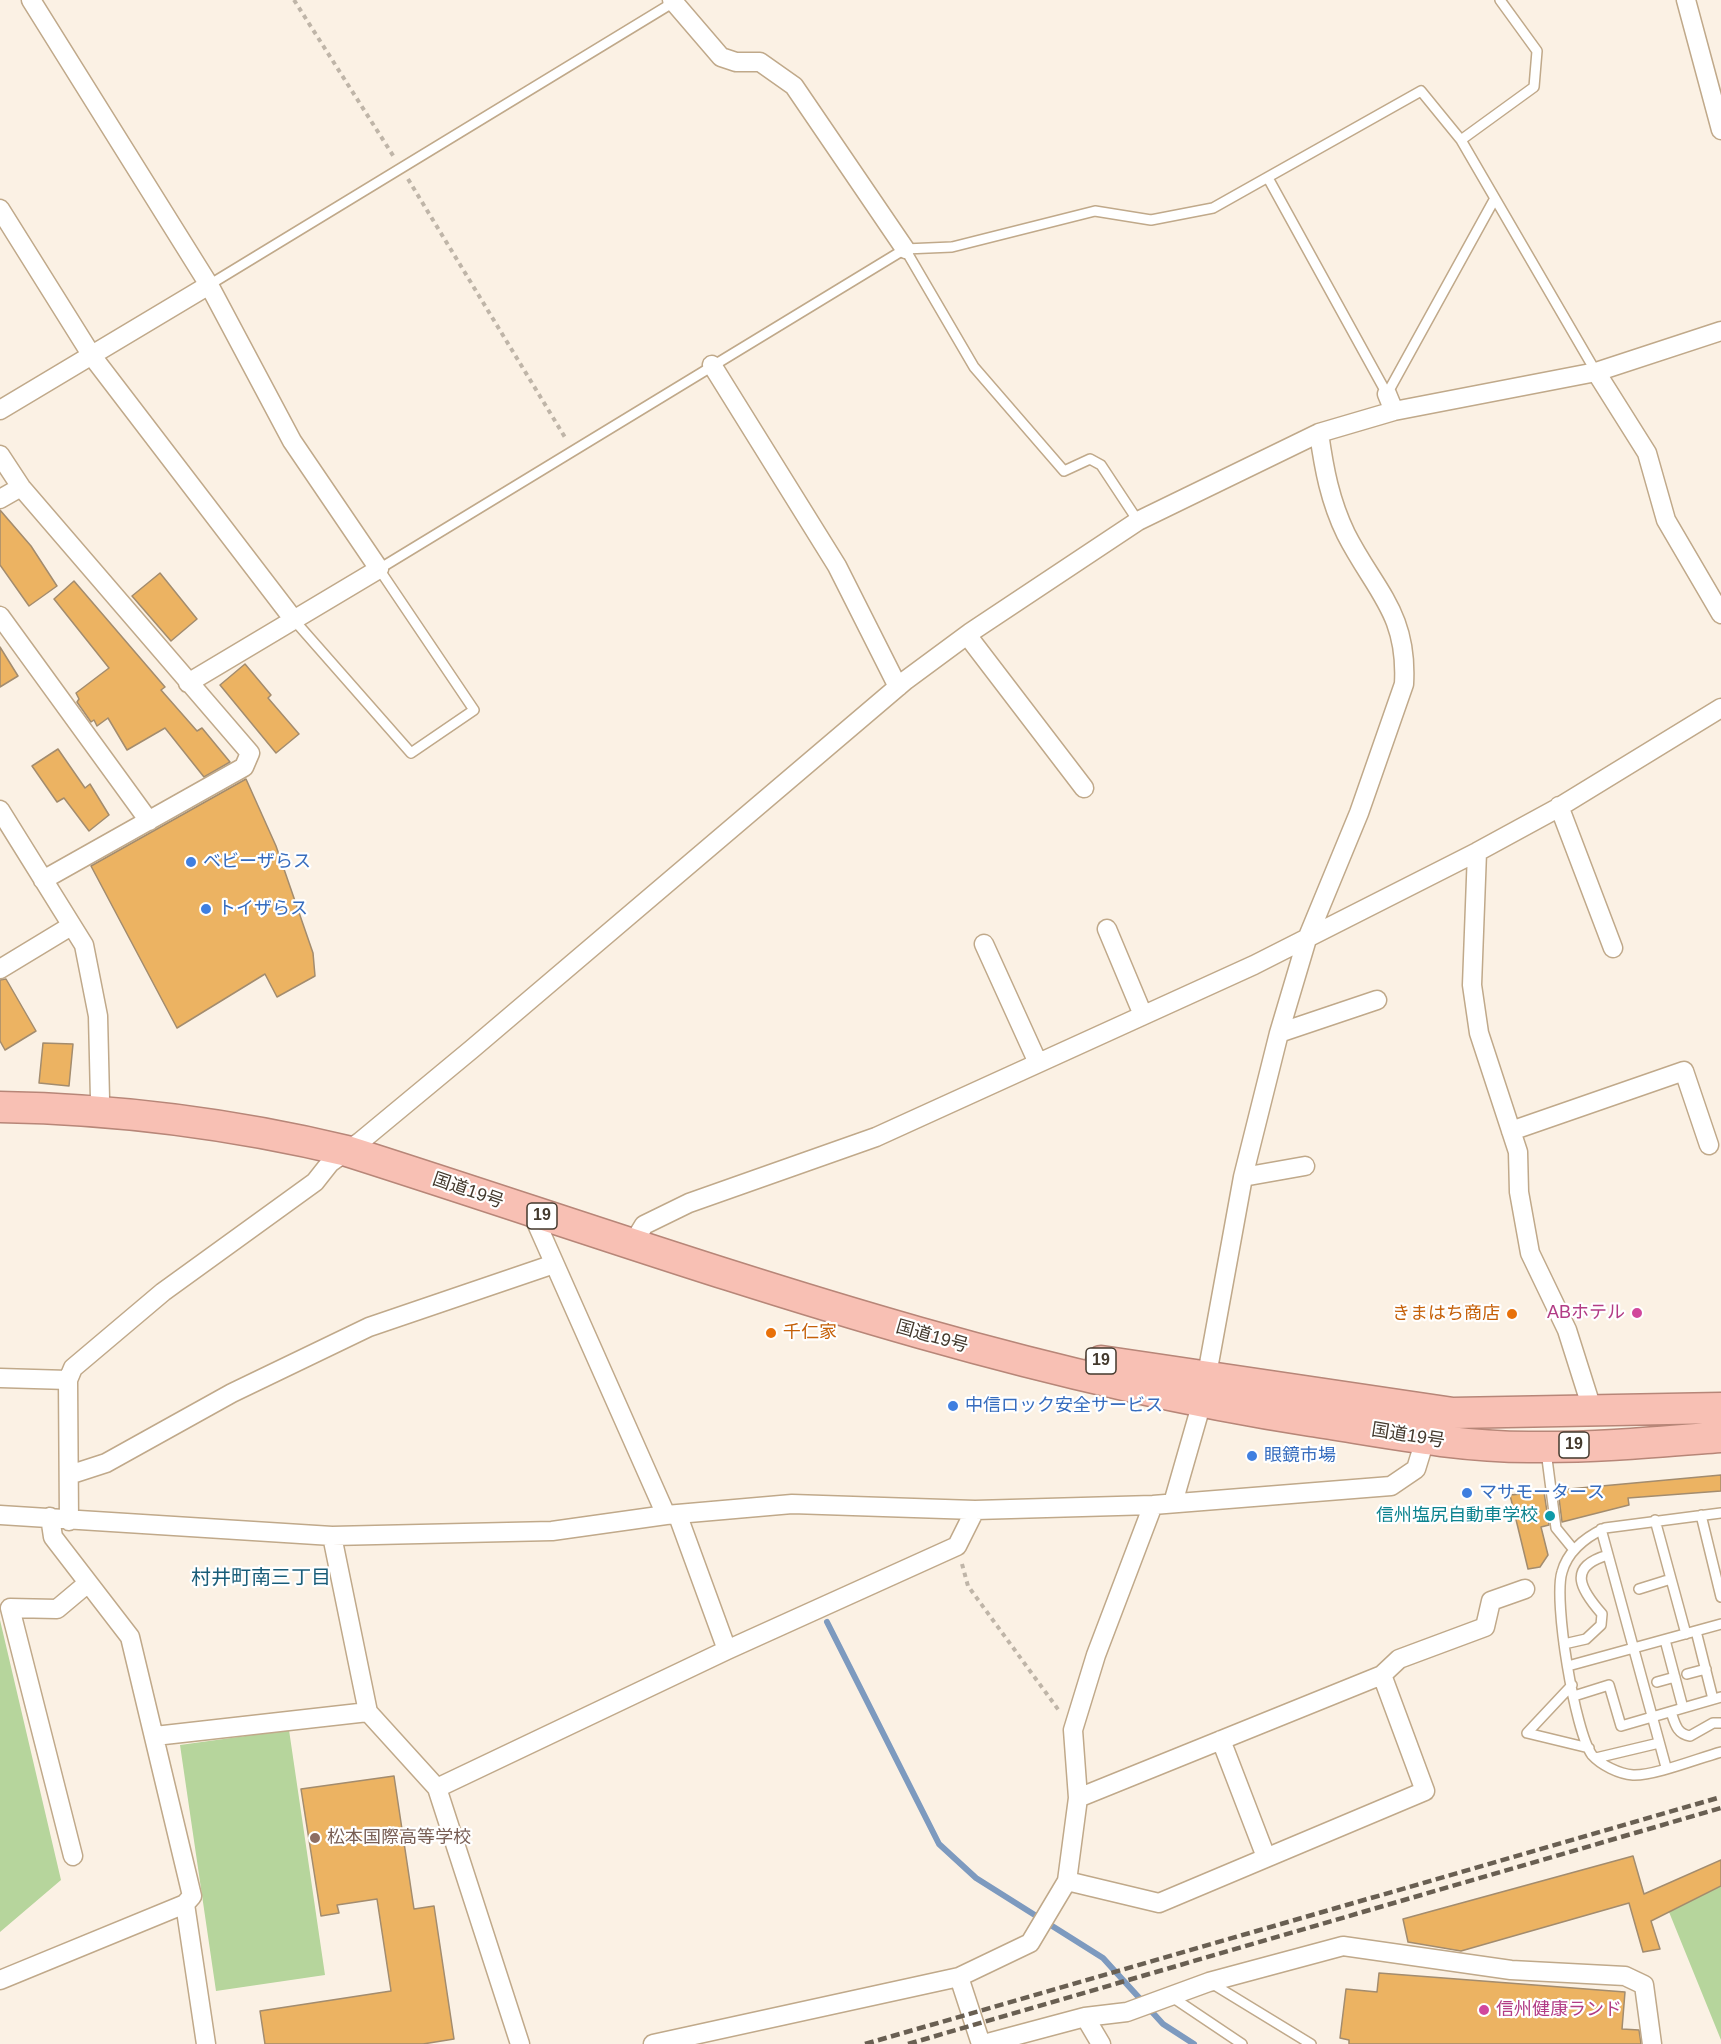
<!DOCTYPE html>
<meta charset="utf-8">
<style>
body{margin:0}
canvas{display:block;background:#fbf1e4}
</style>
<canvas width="1721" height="2044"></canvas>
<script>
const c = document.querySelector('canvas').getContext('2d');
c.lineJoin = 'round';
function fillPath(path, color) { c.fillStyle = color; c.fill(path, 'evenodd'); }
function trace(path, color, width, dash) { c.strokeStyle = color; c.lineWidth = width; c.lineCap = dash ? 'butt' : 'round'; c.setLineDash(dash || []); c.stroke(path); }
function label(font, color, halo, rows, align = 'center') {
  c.font = font + ' Helvetica,"Noto Sans JP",sans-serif'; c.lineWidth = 4.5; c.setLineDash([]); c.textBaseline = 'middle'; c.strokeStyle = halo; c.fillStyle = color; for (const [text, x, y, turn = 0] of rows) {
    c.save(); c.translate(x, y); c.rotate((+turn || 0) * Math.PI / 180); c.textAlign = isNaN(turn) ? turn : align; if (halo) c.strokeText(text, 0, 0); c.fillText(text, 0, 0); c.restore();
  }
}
fillPath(new Path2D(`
 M0 1620 61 1880 0 1932Z
 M289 1730 325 1975 216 1991 180 1745Z
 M1721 1886V2040L1669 1912Z`), '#b6d59c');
trace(new Path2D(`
 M827 1622 939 1844 976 1878 1103 1958 1163 2024 1194 2044`), '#7d9abf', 6);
const building = new Path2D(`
 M0 510 31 546 57 586 29 606 0 565Z
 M160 573 197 619 171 641 132 596Z
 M74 581 165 687 161 690 197 731 202 728 230 762 204 777 165 728 127 750 108 718 97 726 94 720 91 722 77 702 79 699 76 693 109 668 54 599Z
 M0 647 18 676 0 687Z
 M245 664 271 695 268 698 299 734 276 753 220 685Z
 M58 749 85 788 90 784 109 815 89 831 64 798 57 802 32 766Z
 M246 779 276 846 313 953 315 976 277 997 265 974 177 1028 91 866Z
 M6 979 36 1031 5 1050 0 1041V980Z
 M43 1043 73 1044 69 1086 39 1083Z
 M1721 1475V1491L1628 1498 1629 1505 1562 1522 1558 1490Z
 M1544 1492 1549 1525 1541 1527 1548 1555 1540 1567 1528 1569 1510 1495Z
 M394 1776 414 1909 434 1906 454 2039 423 2044H265L260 2011 391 1991 377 1899 337 1905 339 1913 321 1916 301 1789Z
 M1633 1856 1644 1894 1721 1860V1886L1651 1921 1660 1949 1643 1952 1629 1903 1461 1951 1408 1942 1403 1919Z
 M1379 1973 1625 1992 1622 2029 1639 2030 1641 2044H1349V2040L1340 2038 1346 1989 1377 1992Z`);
fillPath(building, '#ecb362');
trace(building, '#a38c6e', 1.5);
const service = new Path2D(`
 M1461 140 1534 87 1537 51 1500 0
 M1268 178 1387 394
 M905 249 974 367 1064 471 1090 459 1101 465 1138 521
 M209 285 674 2
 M1387 394 1494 200
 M294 620 411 753 474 710 379 569 905 249 952 247 1095 211 1151 220 1213 208 1421 91 1461 140 1596 372
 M1546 1451 1556 1528 1574 1550
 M1721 1513 1605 1528C1586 1537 1568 1550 1562 1572 1553 1600 1575 1732 1592 1755 1601 1765 1619 1774 1633 1775 1654 1776 1699 1758 1721 1752
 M1701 1515 1721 1597
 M1655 1520 1686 1634
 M1601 1529 1666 1767
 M1639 1589 1671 1579
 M1696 1631 1713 1699
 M1665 1640 1683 1708
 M1564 1644 1586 1639 1601 1625 1602 1614C1581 1590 1566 1567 1608 1555
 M1568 1666 1721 1624
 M1687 1674 1706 1669
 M1657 1682 1675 1677
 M1572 1685 1527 1733 1589 1748
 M1574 1696 1609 1685 1621 1726 1721 1697
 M1671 1712C1675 1724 1677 1734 1690 1736L1713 1723H1721
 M1596 1758 1659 1743
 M1211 1983 1311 2044
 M1172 1997 1242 2044`);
const minor = new Path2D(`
 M31 0 209 285 292 441 379 569 188 683
 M672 0 721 57 736 62H760L794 86 905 249
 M1686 0 1721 130
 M0 209 92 356 294 620
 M712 365 837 566 898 687
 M1596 372 1647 453 1666 520 1721 614
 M1387 394 1394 411
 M0 410 209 285
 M0 455 21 487 250 753 244 767 43 880
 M0 499 21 487
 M0 616 149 821
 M967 635 1084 788
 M1559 806 1613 948
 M0 810 84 945 98 1016 100 1099 97 1112
 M1477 852 1472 985 1479 1033 1518 1152 1519 1192 1530 1253 1567 1330 1593 1412
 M1107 929 1143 1015
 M984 944 1038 1063
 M0 969 71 926
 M1279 1033 1377 1000
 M1511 1131 1684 1071 1709 1145
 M1243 1177 1305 1166
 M532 1213 666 1515
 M633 1243 644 1225 689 1203 876 1137 1254 965 1477 852 1556 809 1721 708
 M0 1378 68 1380
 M69 1475 106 1463 232 1393 369 1327 554 1264
 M1173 1503 1202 1402 1243 1177 1279 1033 1307 939 1359 813 1404 684C1408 613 1375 591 1346 534 1330 501 1324 469 1319 433
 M0 1515 332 1536 552 1531 666 1515 792 1504 975 1510 1153 1505 1391 1486 1416 1469 1428 1430
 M678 1516 727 1650
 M69 1521 68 1380 73 1368 163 1292 315 1182 330 1163 361 1141 472 1049 906 680 971 632 1138 521 1319 433 1394 411 1596 372 1721 331
 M332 1536 368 1712
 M155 1736 368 1712 437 1788 520 2044
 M1221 1740 1266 1857
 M437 1788 727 1650 957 1546 975 1510
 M1078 1798 1382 1675 1399 1659 1485 1627 1491 1601 1525 1589
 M73 1856 10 1608 57 1609 88 1583
 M1067 1881 1159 1903 1425 1791 1382 1675
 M185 1904 206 2044
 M959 1977 981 2044
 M0 1980 185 1904 192 1896 130 1637 53 1537 50 1517
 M1085 2017 1101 2044
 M653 2044 959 1977 1030 1943 1067 1881 1078 1798 1073 1730 1096 1655 1153 1505
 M984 2044 1085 2017 1127 2012 1209 1982 1343 1946 1511 1970 1625 1976 1644 1985 1652 2044`);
const trunk = new Path2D(`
 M0 1107C116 1109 234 1124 347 1151 665 1252 980 1370 1311 1421 1383 1432 1456 1447 1529 1447 1593 1448 1658 1442 1721 1437
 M1101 1361 1453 1413 1721 1408`);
trace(service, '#c0a98a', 12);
trace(minor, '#c0a98a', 21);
trace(trunk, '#b78678', 33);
trace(new Path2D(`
 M294 0 394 157
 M408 179 566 439
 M962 1564 968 1586 1060 1712`), '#bfb5a8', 4, [4.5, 4.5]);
trace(service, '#fff', 9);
trace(minor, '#fff', 18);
trace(trunk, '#f8c0b4', 30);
trace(new Path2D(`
 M865 2044 1721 1797
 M908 2044 1721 1808`), '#695f52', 4.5, [9, 4.5]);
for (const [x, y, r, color] of [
 [191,862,6,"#3f7fe0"],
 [206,909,6,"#3f7fe0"],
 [1637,1313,6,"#d1479c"],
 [1512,1314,6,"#e8710a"],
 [771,1333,6,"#e8710a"],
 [953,1406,6,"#3f7fe0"],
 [1252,1456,6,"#3f7fe0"],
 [1467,1493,6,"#3f7fe0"],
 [1550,1516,6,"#0f9aa8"],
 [315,1838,6,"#8d6e63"],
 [1484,2010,6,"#d1479c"]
]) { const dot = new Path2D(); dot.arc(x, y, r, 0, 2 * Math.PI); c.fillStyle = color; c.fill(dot); trace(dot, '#fff', 2); }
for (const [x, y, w] of [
 [542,1216,30],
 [1101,1361,30],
 [1574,1445,30]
]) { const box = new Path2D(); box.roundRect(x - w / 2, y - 13, w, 26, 4.5); c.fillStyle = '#fff'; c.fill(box); trace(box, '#43392d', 1.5); }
label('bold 16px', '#43392d', null, [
 ["19",542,1216],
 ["19",1101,1361],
 ["19",1574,1445]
]);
label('18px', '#366cbe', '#fff', [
 ["ベビーザらス",203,862],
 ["トイザらス",218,909],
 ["中信ロック安全サービス",965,1406],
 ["眼鏡市場",1264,1456],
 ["マサモータース",1479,1493]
], 'left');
label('18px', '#43392d', '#fff', [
 ["国道19号",468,1191,19],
 ["国道19号",932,1337,16],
 ["国道19号",1408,1436,9]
]);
label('18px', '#b23c85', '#fff', [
 ["ABホテル",1625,1313],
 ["信州健康ランド",1496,2010,"left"]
], 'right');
label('18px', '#c56008', '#fff', [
 ["きまはち商店",1500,1314],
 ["千仁家",783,1333,"left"]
], 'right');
label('18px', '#0d838f', '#fff', [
 ["信州塩尻自動車学校",1538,1516]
], 'right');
label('18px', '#785e54', '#fff', [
 ["松本国際高等学校",327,1838]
], 'left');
label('20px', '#195d79', '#fff', [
 ["村井町南三丁目",261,1578]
]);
</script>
